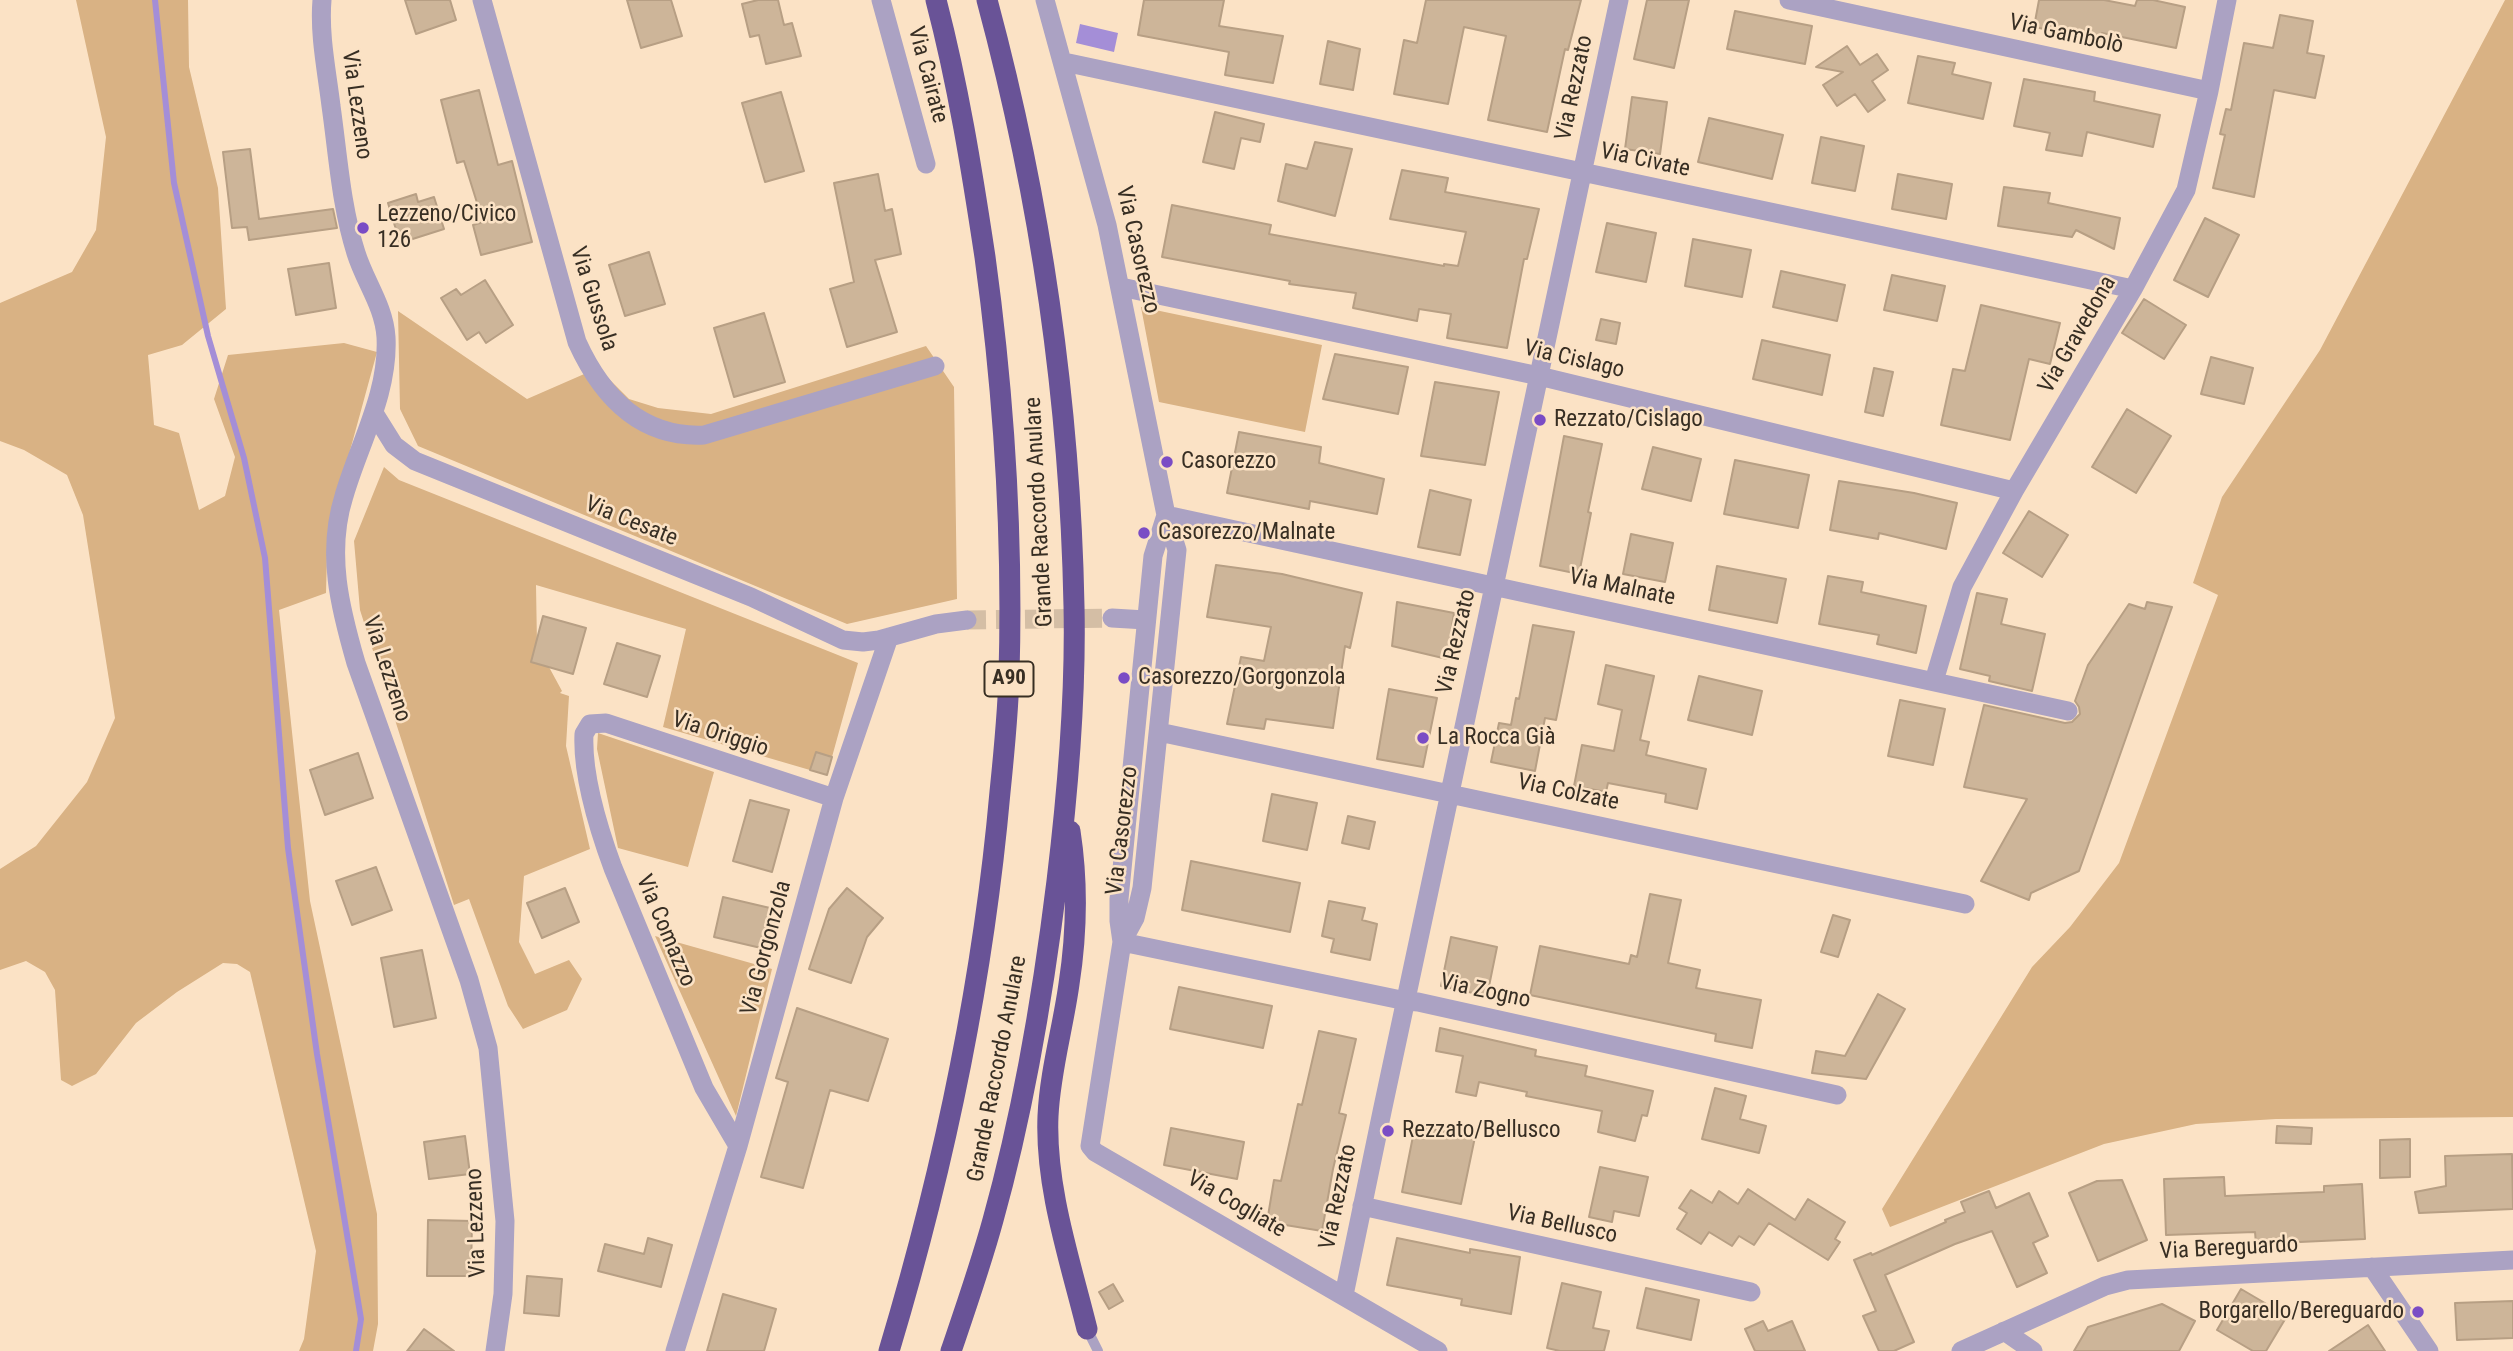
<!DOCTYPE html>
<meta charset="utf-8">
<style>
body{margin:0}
canvas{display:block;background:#fbe2c5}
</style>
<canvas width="2513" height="1351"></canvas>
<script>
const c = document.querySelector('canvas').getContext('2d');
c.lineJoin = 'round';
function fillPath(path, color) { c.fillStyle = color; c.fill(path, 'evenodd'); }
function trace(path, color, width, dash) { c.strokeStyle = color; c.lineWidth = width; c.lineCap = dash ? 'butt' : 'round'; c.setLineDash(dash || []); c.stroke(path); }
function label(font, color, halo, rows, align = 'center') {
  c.font = font + ' "Roboto Condensed",sans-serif'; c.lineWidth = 5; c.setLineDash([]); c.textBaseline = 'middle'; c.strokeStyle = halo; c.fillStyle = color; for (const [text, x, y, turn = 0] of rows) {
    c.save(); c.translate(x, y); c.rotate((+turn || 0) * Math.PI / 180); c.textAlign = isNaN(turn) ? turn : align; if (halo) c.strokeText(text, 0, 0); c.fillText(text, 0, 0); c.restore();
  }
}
fillPath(new Path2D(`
 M76 0H188L189 67 218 188 226 309 182 345 148 355 154 425 179 433 199 510 225 496 235 457 214 399 228 355 344 343 377 352 331 520 327 555 326 593 279 610 310 901 377 1214 378 1324 373 1351H299L304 1339 316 1251 250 972 237 964 223 963 177 992 136 1023 96 1074 72 1086 61 1080 55 990 45 972 26 961 0 970V869L36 846 87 782 115 718 83 515 67 475 24 450 0 441V303L72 272 96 230 106 137Z
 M2505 0H2513V1117L2276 1119 2196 1124 2104 1144 1890 1227 1882 1209 2032 967 2070 927 2119 863 2218 595 2193 583 2222 497 2320 350Z
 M1141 307 1322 345 1305 432 1159 402Z
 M398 311 527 399 598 368 629 399 658 408 711 414 926 346 954 387 957 599 847 624 418 446 400 409Z
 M384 467 399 480 858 663 827 775 663 727 686 629 536 585 537 645 562 691 560 693 569 696 566 746 590 849 524 876 519 942 535 974 569 960 582 979 567 1010 523 1029 508 1006 469 899 454 905 360 610 354 541Z
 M598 733 714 772 688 867 618 848 597 749Z
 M655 936 772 969 736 1116Z`), '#d9b284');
fillPath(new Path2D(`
 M1080 24 1118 33 1114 52 1076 43Z`), '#a48ed7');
trace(new Path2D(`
 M155 0 174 183 208 336 244 458 265 558 288 848 317 1054 361 1319 356 1351`), '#a48ed7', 6);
const building = new Path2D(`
 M405 0H450L456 20 416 34Z
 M627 0H671L682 36 641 48Z
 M758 0H778L784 25 792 23 801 56 766 64 759 35 750 37 742 4Z
 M1144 0H1224L1219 26 1283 36 1273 83 1225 75 1229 52 1138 35Z
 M1426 0H1581L1568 50 1565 49 1547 132 1488 120 1506 36 1464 27 1448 104 1394 94 1404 40 1417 43Z
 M1647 0H1689L1674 68 1634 59Z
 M2039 0H2104L2135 6 2137 0H2153L2185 7 2176 48 2102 33 2101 40 2034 27Z
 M1735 11 1812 26 1805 64 1727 49Z
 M2280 15 2313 21 2307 53 2324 56 2315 98 2274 90 2254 197 2213 188 2225 135 2220 134 2226 109 2231 110 2244 43 2273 48Z
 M1328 41 1360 49 1353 90 1320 84Z
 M1847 46 1860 65 1877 54 1888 70 1872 81 1885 100 1868 112 1855 94 1837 106 1823 85 1843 72 1816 67Z
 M1918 56 1955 63 1952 74 1991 83 1983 119 1908 103Z
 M2024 79 2095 92 2094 101 2160 115 2153 147 2087 132 2082 156 2046 150 2050 133 2014 126Z
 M479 90 498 165 512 161 532 242 481 255 473 225 483 222 464 161 457 163 441 100Z
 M781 92 804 171 765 182 742 103Z
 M1632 97 1667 102 1660 154 1625 149Z
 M1215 112 1264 124 1260 142 1241 138 1234 169 1203 162Z
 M1709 118 1783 135 1772 179 1698 162Z
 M1821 137 1864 146 1855 191 1812 183Z
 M1315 142 1352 149 1335 216 1278 201 1286 164 1307 169Z
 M250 149 259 219 333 209 337 228 249 240 247 227 232 228 223 152Z
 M1402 170 1448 178 1445 192 1539 209 1527 259H1524L1507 348 1447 338 1451 314 1419 309 1417 321 1353 308 1356 293 1289 284 1290 281 1162 257 1172 205 1271 225 1269 234 1444 266V264L1458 266 1466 232 1390 219Z
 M878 174 885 211 892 209 901 254 875 260 897 332 847 347 830 289 854 282 834 183Z
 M1898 174 1952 184 1946 219 1892 209Z
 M2004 187 2050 193 2048 203 2120 218 2114 249 2076 230 2072 237 1998 226Z
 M416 194 418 202 434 197 444 229 400 243 388 203Z
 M2205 218 2239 235 2208 297 2174 280Z
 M1607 223 1656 233 1646 282 1596 272Z
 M1693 239 1751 250 1742 297 1685 286Z
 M649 252 665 304 625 316 609 265Z
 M329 263 336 308 296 315 288 269Z
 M1781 271 1845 285 1837 321 1773 307Z
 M1892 275 1945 286 1937 321 1884 310Z
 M485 280 513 325 486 343 479 332 467 340 441 298 456 289 461 295Z
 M2144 299 2186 325 2164 359 2122 333Z
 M1981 305 2060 323 2050 364 2029 359 2010 440 1941 425 1953 369 1965 371Z
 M764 313 785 382 734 397 714 328Z
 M1601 319 1620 323 1616 344 1596 340Z
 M1762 340 1830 355 1822 395 1753 379Z
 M1335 354 1408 367 1398 414 1323 399Z
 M2211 357 2253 368 2244 404 2201 394Z
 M1874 368 1893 372 1883 416 1865 412Z
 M1435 382 1499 392 1485 465 1421 456Z
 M2127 409 2171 436 2136 493 2092 467Z
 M1239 432 1321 447 1319 463 1384 479 1377 514 1310 501 1309 509 1227 493Z
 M1564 436 1602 444 1588 512 1591 513 1579 574 1540 566Z
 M1653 447 1701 459 1691 501 1642 489Z
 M1735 460 1809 475 1798 528 1724 514Z
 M1839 481 1914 493 1957 503 1946 549 1879 533 1878 539 1830 530Z
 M1430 490 1471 500 1460 555 1418 547Z
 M2029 511 2068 535 2042 577 2003 553Z
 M1631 534 1673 543 1665 582 1623 574Z
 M1216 565 1282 574 1362 593 1350 648 1345 646 1333 728 1266 719 1264 729 1227 724 1241 657 1264 661 1271 627 1207 617Z
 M1717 566 1786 579 1777 623 1709 610Z
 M1828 576 1863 582 1861 592 1926 606 1916 653 1877 644 1879 635 1819 624Z
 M1977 593 2007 599 2001 624 2045 634 2032 691 1989 681 1990 676 1960 669Z
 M1397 602 1454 613 1447 659 1392 646Z
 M2147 602 2172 607 2079 871 2031 893 2029 900 1981 881 2027 799 1964 787 1984 705 2065 723 2072 722 2080 714 2079 707 2075 701 2088 665 2129 604 2145 609Z
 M543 616 586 628 573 674 531 662Z
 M1533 625 1574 632 1556 720 1545 718 1535 771 1491 762 1499 723 1511 725 1516 698 1519 699Z
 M617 643 660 656 647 697 604 684Z
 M1606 665 1654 676 1640 740 1649 742 1646 755 1706 769 1697 809 1665 802 1666 794 1608 783 1606 792 1574 786 1582 745 1614 751 1622 710 1598 704Z
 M1699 676 1762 691 1752 735 1688 720Z
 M1389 689 1437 698 1423 767 1377 759Z
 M1900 700 1945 709 1933 765 1888 756Z
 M816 752 832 757 827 775 810 770Z
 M358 753 373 798 325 815 310 770Z
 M1272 794 1317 803 1307 850 1263 841Z
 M750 800 789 810 772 872 733 861Z
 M1348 816 1375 822 1369 849 1342 843Z
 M1191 861 1300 883 1290 932 1182 910Z
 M376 867 392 910 352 925 336 881Z
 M565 888 579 922 542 938 527 903Z
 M847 888 883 918 867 937 851 983 809 969 829 909Z
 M1650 894 1681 900 1668 963 1700 970 1696 988 1761 1000 1752 1048 1715 1041 1716 1034 1530 995 1540 946 1629 964 1631 955 1637 957Z
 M723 897 770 908 761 948 714 937Z
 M1329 901 1365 908 1362 920 1377 924 1370 960 1331 952 1334 939 1322 936Z
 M1833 915 1850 920 1838 957 1821 952Z
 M1451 937 1497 947 1487 996 1441 986Z
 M422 950 436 1018 394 1027 381 958Z
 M1179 987 1272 1006 1263 1048 1170 1029Z
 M1878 994 1905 1009 1866 1079 1812 1073 1816 1051 1845 1056Z
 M797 1008 888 1039 868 1101 830 1090 803 1188 761 1177 788 1082 776 1078Z
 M1440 1028 1536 1050 1535 1056 1587 1066 1585 1076 1653 1091 1647 1116 1642 1115 1635 1141 1598 1132 1602 1111 1526 1096 1527 1092 1479 1082 1476 1096 1456 1092 1463 1056 1436 1051Z
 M1319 1031 1356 1039 1339 1113 1346 1115 1333 1169 1322 1231 1267 1222 1274 1180 1281 1181 1298 1104 1302 1105Z
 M1715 1088 1746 1096 1740 1119 1766 1126 1759 1153 1702 1139Z
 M1415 1126 1475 1137 1461 1204 1402 1192Z
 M2277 1126 2312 1128 2311 1144 2276 1143Z
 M1171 1128 1244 1142 1237 1179 1164 1165Z
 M465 1136 470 1174 429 1179 424 1142Z
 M2410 1139V1177L2380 1178V1140Z
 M2512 1154 2513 1209 2419 1213 2415 1192 2446 1186 2445 1156Z
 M1600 1167 1648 1177 1639 1216 1614 1211 1612 1222 1589 1217Z
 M2224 1177 2225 1196 2324 1192V1186L2362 1184 2365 1239 2256 1244 2255 1232 2166 1235 2164 1179Z
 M2122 1180 2147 1240 2098 1261 2069 1193 2097 1181Z
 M1748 1189 1795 1220 1808 1199 1845 1222 1835 1239 1840 1242 1828 1260 1769 1223 1754 1245 1739 1236 1732 1246 1709 1232 1701 1244 1677 1229 1687 1213 1679 1208 1691 1190 1712 1203 1719 1191 1738 1204Z
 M1989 1191 1996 1208 2029 1193 2048 1236 2033 1243 2047 1273 2017 1287 1992 1231 1955 1244 1885 1275 1914 1342 1894 1351H1879L1863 1316 1876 1311 1854 1260 1871 1253 1872 1255 1946 1222 1945 1220 1965 1212 1961 1202Z
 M428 1220 472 1221 471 1276H427Z
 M648 1238 672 1245 661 1287 598 1271 605 1244 644 1254Z
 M1397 1238 1470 1253V1249L1520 1257 1511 1314 1461 1305 1462 1299 1387 1285Z
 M527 1276 562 1279 559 1316 524 1313Z
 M1562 1283 1601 1292 1593 1328 1609 1331 1604 1351H1560L1547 1348Z
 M1113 1284 1123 1301 1109 1309 1099 1292Z
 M1646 1288 1699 1300 1691 1340 1637 1328Z
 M2241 1289 2287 1316 2266 1351H2253L2217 1330Z
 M723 1294 776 1309 764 1351H707Z
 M2513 1301V1338L2457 1340 2455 1303Z
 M2162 1304 2195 1321 2179 1351H2074L2088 1327Z
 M1763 1321 1768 1331 1792 1321 1805 1351H1755L1745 1329Z
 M2368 1325 2385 1351H2329Z
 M424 1329 454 1351H407Z`);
fillPath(building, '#cdb599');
trace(building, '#b79f84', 2);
trace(new Path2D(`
 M967 620 1112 618`), '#d4bea5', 19, [19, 10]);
trace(new Path2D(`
 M1087 1329 1098 1351`), '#aba2c3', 10);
trace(new Path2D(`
 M322 0C319 35 327 72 331 106 338 155 341 206 356 253 365 282 384 306 386 337 389 393 359 444 344 496 326 553 340 608 356 663L469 980 488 1048 505 1221 503 1294 495 1351
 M482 0 577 342C602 397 641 438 704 435L935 366
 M881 0 926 164
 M1045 0 1107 225 1166 515 1177 550 1142 888 1135 918 1122 942
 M1789 0 2209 91
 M1064 62 2133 289
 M1121 287 1539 376 2014 491
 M374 413 394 445 415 461 751 597 843 640 863 642 879 640 936 624 967 620
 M1166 515 1153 556 1119 899V921L1122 942 1090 1146 1095 1152 1438 1351
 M1166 515 2068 711
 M1112 618 1146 620
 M1934 681 1962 587 2014 491 2133 289 2186 190 2209 91 2227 0
 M1159 732 1965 904
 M1122 942 1406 1001 1418 1002 1837 1095
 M738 1146 704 1088 613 868C599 830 582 775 584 734L590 724 606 723 834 798
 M1362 1206 1751 1292
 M2372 1267 2429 1351
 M1344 1295C1433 863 1526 432 1619 0
 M2004 1331 2033 1351
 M675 1351 738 1146 834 798 889 637
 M1961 1351 2105 1286 2128 1280 2513 1260`), '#aba2c3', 19);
trace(new Path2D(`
 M1070 831C1078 883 1077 932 1069 984 1063 1028 1050 1071 1048 1116 1045 1187 1070 1260 1087 1329
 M889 1351C944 1168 983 983 1000 792 1004 753 1008 714 1009 675 1013 535 1004 395 985 257 972 171 958 84 936 0
 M951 1351C966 1307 981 1264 993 1220 1024 1109 1043 995 1057 881 1068 790 1076 698 1074 606 1070 403 1040 197 987 0`), '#695397', 21);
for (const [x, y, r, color] of [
 [363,228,7,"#7a4cc5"],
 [1540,420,7,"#7a4cc5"],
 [1167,462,7,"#7a4cc5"],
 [1144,533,7,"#7a4cc5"],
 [1124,678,7,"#7a4cc5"],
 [1423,738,7,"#7a4cc5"],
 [1388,1131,7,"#7a4cc5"],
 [2418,1312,7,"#7a4cc5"]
]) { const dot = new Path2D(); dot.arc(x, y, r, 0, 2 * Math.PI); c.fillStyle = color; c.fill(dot); trace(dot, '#fbe2c5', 2.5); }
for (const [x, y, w] of [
 [1009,679,49]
]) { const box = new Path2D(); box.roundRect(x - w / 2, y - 17.5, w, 35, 5); c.fillStyle = '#fbe2c5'; c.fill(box); trace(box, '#372e23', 2); }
label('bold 21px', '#372e23', null, [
 ["A90",1009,679]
]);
label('23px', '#372e23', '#fbe2c5', [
 ["Via Gambolò",2066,35,12],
 ["Via Cairate",927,75,75],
 ["Via Rezzato",1575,88,-78],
 ["Via Lezzeno",356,105,82],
 ["Via Civate",1645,161,12],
 ["Via Casorezzo",1137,250,77],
 ["Via Gussola",593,299,72],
 ["Via Gravedona",2078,335,-60],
 ["Via Cislago",1574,360,13],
 ["Grande Raccordo Anulare",1040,512,-93],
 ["Via Cesate",631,522,22],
 ["Via Malnate",1622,588,12],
 ["Via Rezzato",1457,642,-77],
 ["Via Lezzeno",386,669,72],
 ["Via Origgio",720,735,18],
 ["Via Colzate",1568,793,12],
 ["Via Casorezzo",1123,831,-83],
 ["Via Comazzo",665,931,67],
 ["Via Gorgonzola",767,948,-75],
 ["Via Zogno",1485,992,12],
 ["Grande Raccordo Anulare",998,1069,-79],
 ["Via Rezzato",1339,1197,-78],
 ["Via Cogliate",1236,1205,30],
 ["Via Lezzeno",477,1223,-92],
 ["Via Bellusco",1562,1225,12],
 ["Via Bereguardo",2229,1249,-3]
]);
label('23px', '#372e23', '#fbe2c5', [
 ["Lezzeno/Civico",377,215],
 ["126",377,241],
 ["Rezzato/Cislago",1554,420],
 ["Casorezzo",1181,462],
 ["Casorezzo/Malnate",1158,533],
 ["Casorezzo/Gorgonzola",1138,678],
 ["La Rocca Già",1437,738],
 ["Rezzato/Bellusco",1402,1131],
 ["Borgarello/Bereguardo",2404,1312,"right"]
], 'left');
</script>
